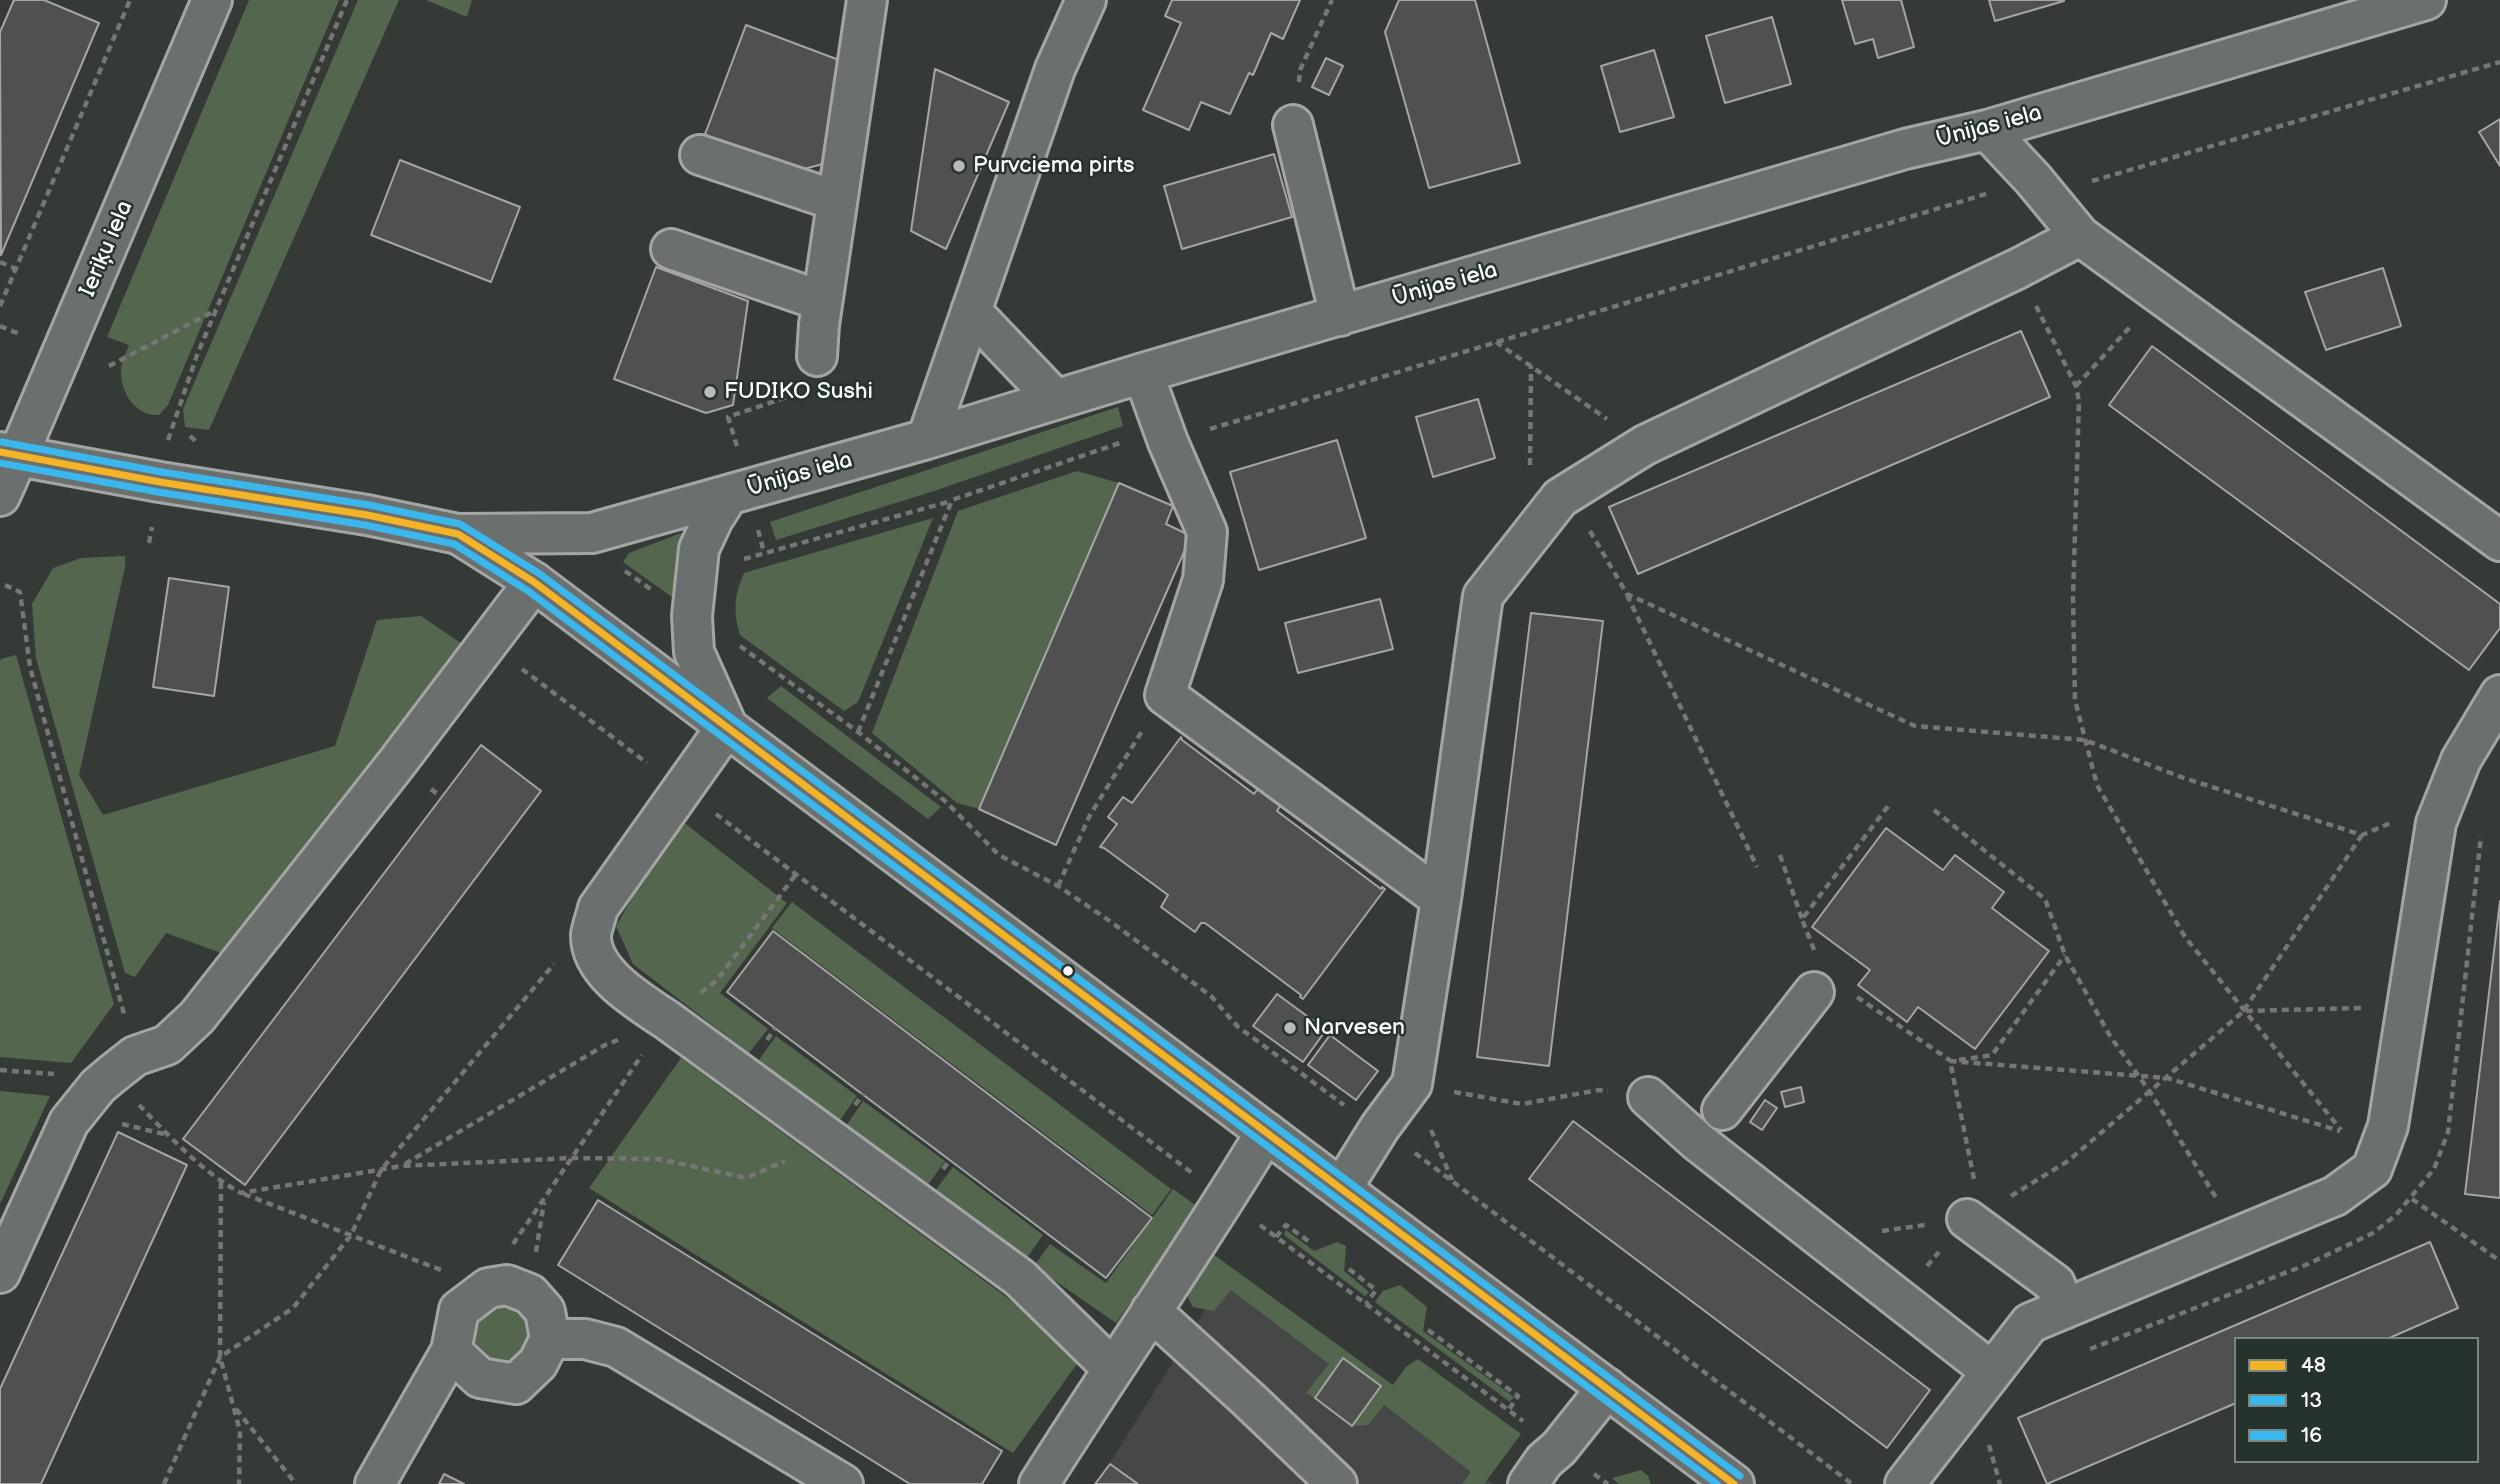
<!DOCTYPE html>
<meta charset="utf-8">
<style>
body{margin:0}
#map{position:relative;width:2500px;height:1484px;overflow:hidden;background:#353a37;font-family:"Balsamiq Sans",sans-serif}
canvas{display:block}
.legend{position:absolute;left:2234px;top:1337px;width:245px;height:126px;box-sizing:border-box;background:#26332d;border:2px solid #7d8581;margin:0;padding:9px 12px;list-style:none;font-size:21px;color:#fff}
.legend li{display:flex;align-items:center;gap:14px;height:35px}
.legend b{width:35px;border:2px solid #7d8581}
</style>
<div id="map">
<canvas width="2500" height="1484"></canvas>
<ul class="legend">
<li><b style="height:9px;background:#f4b427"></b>48</li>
<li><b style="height:9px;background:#3ab8ee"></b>13</li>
<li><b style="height:9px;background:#3ab8ee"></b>16</li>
</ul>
</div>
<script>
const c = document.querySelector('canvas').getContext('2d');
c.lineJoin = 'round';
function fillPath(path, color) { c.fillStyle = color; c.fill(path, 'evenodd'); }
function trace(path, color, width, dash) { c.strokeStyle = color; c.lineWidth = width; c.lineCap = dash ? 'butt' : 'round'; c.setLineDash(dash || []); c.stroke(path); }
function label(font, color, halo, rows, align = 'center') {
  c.font = font + ' "Balsamiq Sans",sans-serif'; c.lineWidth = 5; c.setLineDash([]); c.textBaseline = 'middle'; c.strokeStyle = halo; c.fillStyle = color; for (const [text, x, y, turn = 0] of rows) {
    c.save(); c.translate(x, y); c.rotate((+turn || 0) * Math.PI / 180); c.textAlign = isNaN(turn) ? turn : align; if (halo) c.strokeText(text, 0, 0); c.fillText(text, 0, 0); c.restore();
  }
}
fillPath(new Path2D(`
 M1223 1281 1494 1484H1095L1110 1463Z`), '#454846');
fillPath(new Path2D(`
 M249 0H339L168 405 159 415C137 417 121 394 121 373 120 364 126 353 129 345L107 337Z
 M358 0H399L209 430 185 427 183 409Z
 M426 0H472L467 17Z
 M1118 407 1123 426 931 492 776 540 770 522Z
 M1077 471 1119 483 979 809 957 803 872 733 958 511Z
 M933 518 858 702 844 711 740 635C733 612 734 595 744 573Z
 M681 533 684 536 675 572 672 597 623 562 629 553Z
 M125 556V567L79 775 103 815 335 746 377 620 421 616 465 646 227 955 166 933 135 977 125 973 36 658 32 604 53 568 81 558Z
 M16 655 114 1004 71 1063 0 1057V661L1 659Z
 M781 686 941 807 928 819 767 698Z
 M678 818 787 903 720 993 768 1029 749 1053 633 964 616 926Z
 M792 902 1171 1189 1152 1215 772 928Z
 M776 1036 857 1096 840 1120 759 1060Z
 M681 1058 1084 1354 1013 1453 589 1188Z
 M0 1091 50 1096 0 1204Z
 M863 1101 945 1161 927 1186 846 1126Z
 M953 1167 1043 1235 1026 1259 935 1191Z
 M1173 1189 1198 1207 1116 1323 1034 1266 1050 1244 1106 1283Z
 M1286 1230 1314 1251 1337 1242 1346 1246 1344 1271 1369 1292 1365 1296 1284 1235Z
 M1206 1249 1393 1385 1406 1367 1418 1359 1521 1434 1484 1484H1462L1471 1472 1384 1405 1368 1425 1352 1426 1381 1386 1343 1358 1315 1398 1306 1393 1329 1364 1231 1290 1214 1311 1193 1307C1177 1282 1191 1270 1206 1249Z
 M1400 1285 1427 1307 1423 1331 1514 1397 1510 1402 1375 1302 1383 1291Z
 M497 1299 521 1305 531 1326 527 1344 510 1366 484 1364 468 1344 470 1319Z
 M1641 1470 1648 1476 1651 1484H1619L1612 1478Z`), '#54674e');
const building = new Path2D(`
 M14 0H44L99 23 1 255 0 32Z
 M1172 0H1300L1283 39 1271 33 1253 75 1249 73 1230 114 1201 102 1189 130 1143 110 1181 23 1165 16Z
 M1399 0H1475L1520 163 1429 188 1385 32Z
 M1842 0H1901L1914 47 1878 58 1873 39 1855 44Z
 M1989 0H2064V1L1995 21Z
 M1772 17 1791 84 1725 103 1706 36Z
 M746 25 839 60 823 164 796 171 704 137Z
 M1654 50 1674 117 1620 132 1601 66Z
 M1326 58 1343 66 1329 95 1312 87Z
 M935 69 1009 102 946 249 911 231Z
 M2500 119V166L2479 132Z
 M1274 154 1292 217 1182 249 1164 186Z
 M400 160 520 207 491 282 371 235Z
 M656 267 748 301 733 405 706 413 614 379Z
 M2383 268 2401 326 2326 350 2305 292Z
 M2021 331 2050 397 1638 574 1609 507Z
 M2152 346 2500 604V628L2469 670 2109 405Z
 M1478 399 1495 458 1433 477 1416 417Z
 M1337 440 1366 538 1259 570 1230 472Z
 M1119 483 1173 506 1166 524 1191 536 1056 845 979 809Z
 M169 578 229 587 214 696 153 687Z
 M1380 599 1393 649 1298 673 1285 623Z
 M1531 613 1603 621 1549 1066 1477 1057Z
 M1181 737 1182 740 1254 794 1260 786 1282 803 1277 811 1381 889 1382 887 1385 889 1303 999 1300 997 1301 995 1205 923H1201L1195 932 1161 907 1168 895 1104 848 1100 847 1117 824 1108 817 1123 797 1132 803Z
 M481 745 541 791 245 1185 183 1139Z
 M1886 828 1943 870 1955 855 2004 892 1992 908 2049 951 1975 1049 1918 1007 1907 1022 1858 985 1870 970 1812 927Z
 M2500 901V1198L2465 1194Z
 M773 931 1152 1218 1106 1278 727 992Z
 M1277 994 1326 1030 1303 1062 1253 1026Z
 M1330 1035 1378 1071 1356 1100 1308 1065Z
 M1801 1087 1804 1102 1785 1107 1781 1092Z
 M1765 1100 1777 1108 1762 1130 1750 1122Z
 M1573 1121 1930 1390 1887 1448 1529 1179Z
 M118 1132 187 1165 41 1484H0V1389Z
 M598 1200 1002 1451 982 1484H910L558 1265Z
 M2430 1242 2458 1308 2387 1339H2236V1403L2047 1484 2018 1418Z
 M1343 1358 1381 1386 1352 1426 1315 1398Z
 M1110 1464 1138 1484H1095Z
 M444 1474 464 1484H439Z`);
fillPath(building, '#4f504f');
trace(building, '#a4a6a5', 2);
const minor = new Path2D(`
 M1293 125 1340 316
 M1987 130 2033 179 2080 236 2500 541
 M700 155 837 201
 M671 249 822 301
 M971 311 1055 399
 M817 356 819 325 867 0
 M1143 373 1168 442 1207 532 1203 580 1165 695 1441 899
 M927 439 1055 69 1086 0
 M0 452 18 456 212 0
 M727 497 713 519 699 549 692 616 694 652 727 726 598 908C596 917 592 927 591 935 590 973 640 1002 667 1020L1020 1278 1112 1368
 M458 534 592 533 927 439 1143 373 1905 149 1987 130 2426 0
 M1648 1097 1697 1141 1991 1371
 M1722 1110 1814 992
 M1342 1188 1380 1127 1412 1084 1441 899 1483 596 1560 498 1645 445 2017 269 2080 236
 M1967 1219 2055 1284 2064 1309
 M0 1273 69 1122 98 1086 111 1075 135 1056 167 1045 197 1017 396 764 534 582
 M1151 1311 1249 1400 1337 1484
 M550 1339H585L616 1347 843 1484
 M375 1484 451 1351 459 1310 488 1288 507 1285 530 1294 545 1311 550 1339 538 1363 516 1384 480 1378 451 1351
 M1039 1484C1113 1366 1194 1252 1266 1132
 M1528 1484 1544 1461 1559 1448 1607 1388
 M1905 1484 2030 1323 2335 1196 2372 1169 2388 1126 2436 823 2461 760 2500 695`);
const major = new Path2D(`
 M0 496 18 456 160 482 367 515 458 534 534 582 1734 1484`);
trace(minor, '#a4a6a5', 44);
trace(major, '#a4a6a5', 44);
trace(new Path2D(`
 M1299 82 1300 70 1332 0
 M2092 181 2500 62
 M0 262 16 269
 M0 306 130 0
 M2036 306 2076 386 2079 401 2073 598 2075 700 2097 785 2185 937 2341 1130
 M0 326 22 335
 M1496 342 1607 419
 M109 366 216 310
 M2076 386 2130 327
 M1210 429 1989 193
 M190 436 198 443
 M168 440 197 355 347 0
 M737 446 728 417 796 394
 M1530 465 1531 366
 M758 530 764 552
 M1590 531 1627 594 1915 726 2085 740 2181 777 2362 835 2393 822
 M149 543 152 527
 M744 559 951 501
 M625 571 652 590
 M5 585 20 592 30 667 124 1014
 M1627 595 1757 867
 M740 646 858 732 945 801 999 855 1058 886 1107 919 1211 996 1237 1026 1344 1105
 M522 669 647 763
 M858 732 952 500 1123 442
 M431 789 441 797
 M1934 810 2045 899 2065 955 2110 1036 2150 1092 2217 1199
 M716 814 1192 1173
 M1780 855 1802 919
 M1058 886 1090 815 1142 731
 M1814 950 1802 919 1889 805
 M701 993 718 979 796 874
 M1857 997 1951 1061
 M2244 1010 2362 835
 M767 1040 775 1028
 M1959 1060 1992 1055 2065 955
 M0 1070 54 1074
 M1454 1092 1522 1104 1599 1090 1608 1091
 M139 1105C170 1137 202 1172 241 1193L402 1166 572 1158 659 1159 746 1178 785 1161
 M855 1105 863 1094
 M122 1124 168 1135
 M1431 1130 1452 1180
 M1415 1153 1852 1484
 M405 1164 605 1045 618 1040
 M943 1169 950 1160
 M1974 1179 1950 1061 2167 1078 2340 1131
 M221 1182 220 1357 240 1431 239 1484
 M244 1194 441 1270
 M2011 1196 2068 1161 2244 1011 2363 1008
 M2412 1199 2500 1261
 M1260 1225 1523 1421
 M1882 1231 1925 1225
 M1276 1237 1286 1225 1311 1243
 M513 1244 642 1055
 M536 1252 544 1202
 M1927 1266 1939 1252
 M1349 1269 1376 1290 1366 1304
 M1428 1330 1518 1396 1508 1411
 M2090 1349 2308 1264 2373 1233 2396 1215 2434 1169 2448 1132 2481 836
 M236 1409 296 1484
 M1989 1445 2000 1484
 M1594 1474 1608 1484
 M164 1484 220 1357 293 1308 351 1235 381 1170 554 964`), '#757776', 4.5, [7, 5]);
trace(minor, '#6b6f6d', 38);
trace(major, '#6b6f6d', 38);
trace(new Path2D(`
 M0 452 160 482 367 515 458 534 534 582 1734 1484`), '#f4b427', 7);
trace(new Path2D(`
 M0 463 158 492 365 525 454 544 528 591 1717 1484`), '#3ab8ee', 7);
trace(new Path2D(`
 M2 442 162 472 369 505 460 524 540 574 1740 1476`), '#3ab8ee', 7);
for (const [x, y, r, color] of [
 [959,166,7,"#b8bab9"],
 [710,392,7,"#b8bab9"],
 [1068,971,6,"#fff"],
 [1290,1028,7,"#b8bab9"]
]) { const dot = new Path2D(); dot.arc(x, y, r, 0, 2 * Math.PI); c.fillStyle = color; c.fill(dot); trace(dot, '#26332d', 2.5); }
label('23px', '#fff', '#26332d', [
 ["Ūnijas iela",1989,127,-15],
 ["Ieriķu iela",107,249,-67],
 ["Ūnijas iela",1445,285,-16],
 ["Ūnijas iela",800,475,-16]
]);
label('23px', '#fff', '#26332d', [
 ["Purvciema pirts",973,166],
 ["FUDIKO Sushi",724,392],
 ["Narvesen",1304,1028]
], 'left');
</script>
